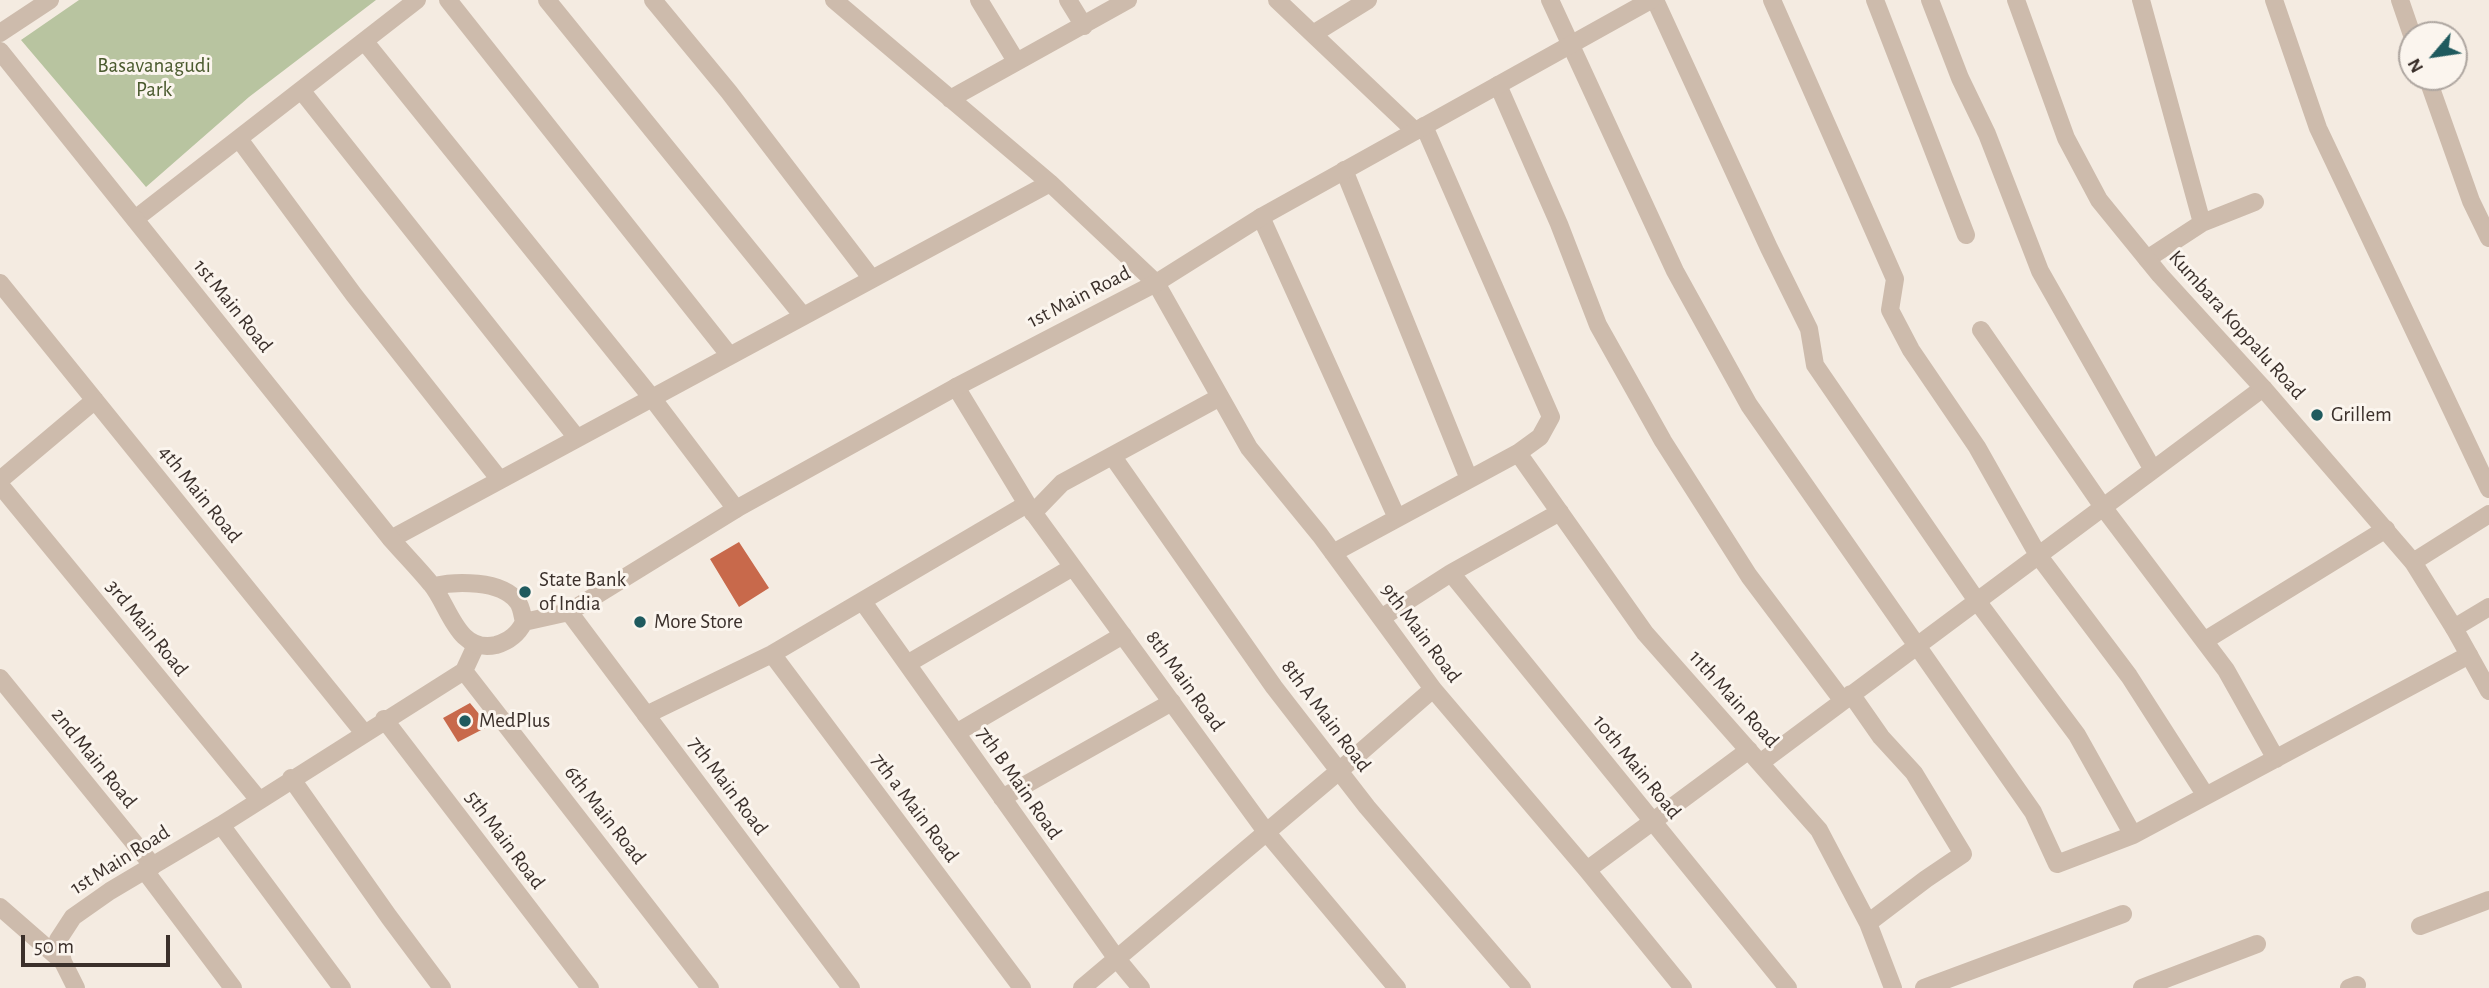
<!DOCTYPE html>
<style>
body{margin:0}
#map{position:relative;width:2489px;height:988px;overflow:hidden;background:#f4ebe1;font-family:"Alegreya Sans",sans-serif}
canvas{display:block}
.north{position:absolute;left:2398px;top:21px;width:70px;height:70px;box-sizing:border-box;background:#fbf5ee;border:2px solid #aea6a0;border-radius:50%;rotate:241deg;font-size:19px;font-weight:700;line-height:28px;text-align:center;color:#3b302b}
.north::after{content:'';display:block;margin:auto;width:24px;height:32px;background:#1f5a5e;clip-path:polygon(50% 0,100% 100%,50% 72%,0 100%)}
.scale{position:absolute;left:21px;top:935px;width:149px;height:32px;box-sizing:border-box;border:4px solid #3b302b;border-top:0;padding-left:9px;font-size:21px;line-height:24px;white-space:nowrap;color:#3b302b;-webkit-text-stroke:5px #fbf5ee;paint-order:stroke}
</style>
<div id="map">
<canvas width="2489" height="988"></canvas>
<div class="north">N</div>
<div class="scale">50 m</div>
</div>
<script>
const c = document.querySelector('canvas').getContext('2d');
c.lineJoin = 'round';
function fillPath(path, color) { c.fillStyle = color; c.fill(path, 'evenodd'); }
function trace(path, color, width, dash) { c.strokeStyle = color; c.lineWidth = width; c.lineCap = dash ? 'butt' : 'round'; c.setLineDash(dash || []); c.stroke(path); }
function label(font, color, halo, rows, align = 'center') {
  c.font = font + ' "Alegreya Sans",sans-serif'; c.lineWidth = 6; c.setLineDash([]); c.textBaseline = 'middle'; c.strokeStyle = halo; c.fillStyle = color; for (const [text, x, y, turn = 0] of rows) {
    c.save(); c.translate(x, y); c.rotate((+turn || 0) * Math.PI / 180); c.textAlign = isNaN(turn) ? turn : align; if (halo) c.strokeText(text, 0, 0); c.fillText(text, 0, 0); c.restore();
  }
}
fillPath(new Path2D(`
 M79 0H376L249 97 146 187 21 40Z`), '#b8c4a0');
fillPath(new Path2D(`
 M739 542 769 588 739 607 710 559Z
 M470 703 489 726 458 742 443 718Z`), '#c8694b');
trace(new Path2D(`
 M448 0 730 356
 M547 0 803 316
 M653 0 729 92 872 279
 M834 0 1050 183 1156 283 1249 448 1320 535 1433 689 1587 870 1683 988
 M979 0 1016 61
 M1068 0 1084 26
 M1277 0 1415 131
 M1550 0 1675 271 1749 405 2033 812 2057 864 2133 835 2469 655
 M1655 0 1769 248 1809 329 1815 365 1977 601 2077 735 2133 835
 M1772 0 1895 279 1890 310 1911 350 1977 447 2038 555 2129 676 2206 796
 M1875 0 1966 235
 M1930 0 1960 78 1987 134 2040 271 2153 470
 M2141 0 2202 223
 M2274 0 2318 128 2489 489
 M2400 0 2412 35
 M0 33 50 0
 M1313 34 1368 0
 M365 42 652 398 736 509
 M2427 77 2471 201 2489 238
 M1498 85 1559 224 1598 325 1663 441 1749 576 1843 701
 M301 90 577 438
 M950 99 1128 0
 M239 139 354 295 500 480
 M1344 170 1469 479
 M1261 217 1397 518
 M135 219 417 0
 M2147 259 2202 223 2255 202
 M0 283 364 733
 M1981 330 2103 507 2226 670 2276 759
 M956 387 1027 504 1267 833 1397 988
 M1518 453 1645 633 1819 830 1868 923 1893 988
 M1113 457 1274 687 1367 807 1522 988
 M0 480 95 400
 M0 485 259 800
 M1033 513 1062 483 1220 397
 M391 539 1050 183
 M1333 553 1518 453 1540 437 1551 417 1424 126
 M2413 562 2489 514
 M1451 573 1788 988
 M863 602 1117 959 1141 988
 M1381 618 1451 573 1560 512
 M2454 628 2489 607
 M2204 641 2386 529
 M772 654 1022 988
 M907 664 1073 567
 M464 671 710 988
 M0 678 153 866
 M1851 694 1881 737 1914 773 1963 854 1926 879 1868 923
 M646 715 772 654 1027 504
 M384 719 590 988
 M956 733 1123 635
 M1760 763 2263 388
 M291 778 389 917 442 988
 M1002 798 1172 702
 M221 825 342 988
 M1587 870 1749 750
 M145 871 233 988
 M0 907 63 962
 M2420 926 2489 900
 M76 988 63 962 58 940 73 917 110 891 221 825 464 671 476 645
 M1082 988 1339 771 1433 689
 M1924 988 2123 914
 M2142 988 2257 944
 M2349 988 2357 985`), '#cdbbac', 18);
trace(new Path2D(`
 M2016 0 2066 138 2099 200 2160 275 2263 388 2413 562 2454 628 2489 691
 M0 51 391 539C404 554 418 568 431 584 449 605 457 654 496 645 510 641 518 634 524 622 522 615 522 607 517 601 501 580 456 581 434 586
 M569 612 851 988
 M524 622 569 612 736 509 956 387 1156 283 1261 217 1651 0`), '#cdbbac', 18);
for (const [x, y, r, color] of [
 [2317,415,7,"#1f5a5e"],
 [525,592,7,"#1f5a5e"],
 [640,622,7,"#1f5a5e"],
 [465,721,7,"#1f5a5e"]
]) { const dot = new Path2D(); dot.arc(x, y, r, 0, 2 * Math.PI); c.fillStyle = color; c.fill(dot); trace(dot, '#fbf5ee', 2.5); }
label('21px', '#4a5a2e', '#fbf5ee', [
 ["Basavanagudi",154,66],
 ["Park",154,90]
]);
label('21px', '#3b302b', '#fbf5ee', [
 ["1st Main Road",1079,297,-27],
 ["1st Main Road",233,306,51],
 ["Kumbara Koppalu Road",2237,325,48],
 ["4th Main Road",200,494,51],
 ["3rd Main Road",147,628,51],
 ["9th Main Road",1421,633,53],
 ["8th Main Road",1185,681,54],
 ["11th Main Road",1734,699,48],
 ["8th A Main Road",1326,716,53],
 ["2nd Main Road",94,758,51],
 ["10th Main Road",1637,767,51],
 ["7th B Main Road",1019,783,55],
 ["7th Main Road",728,786,53],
 ["7th a Main Road",915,808,53],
 ["6th Main Road",605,815,52],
 ["5th Main Road",505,840,53],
 ["1st Main Road",120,860,-32]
]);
label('21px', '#3b302b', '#fbf5ee', [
 ["Grillem",2331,415],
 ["State Bank",539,580],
 ["of India",539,604],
 ["More Store",654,622],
 ["MedPlus",479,721]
], 'left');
</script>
